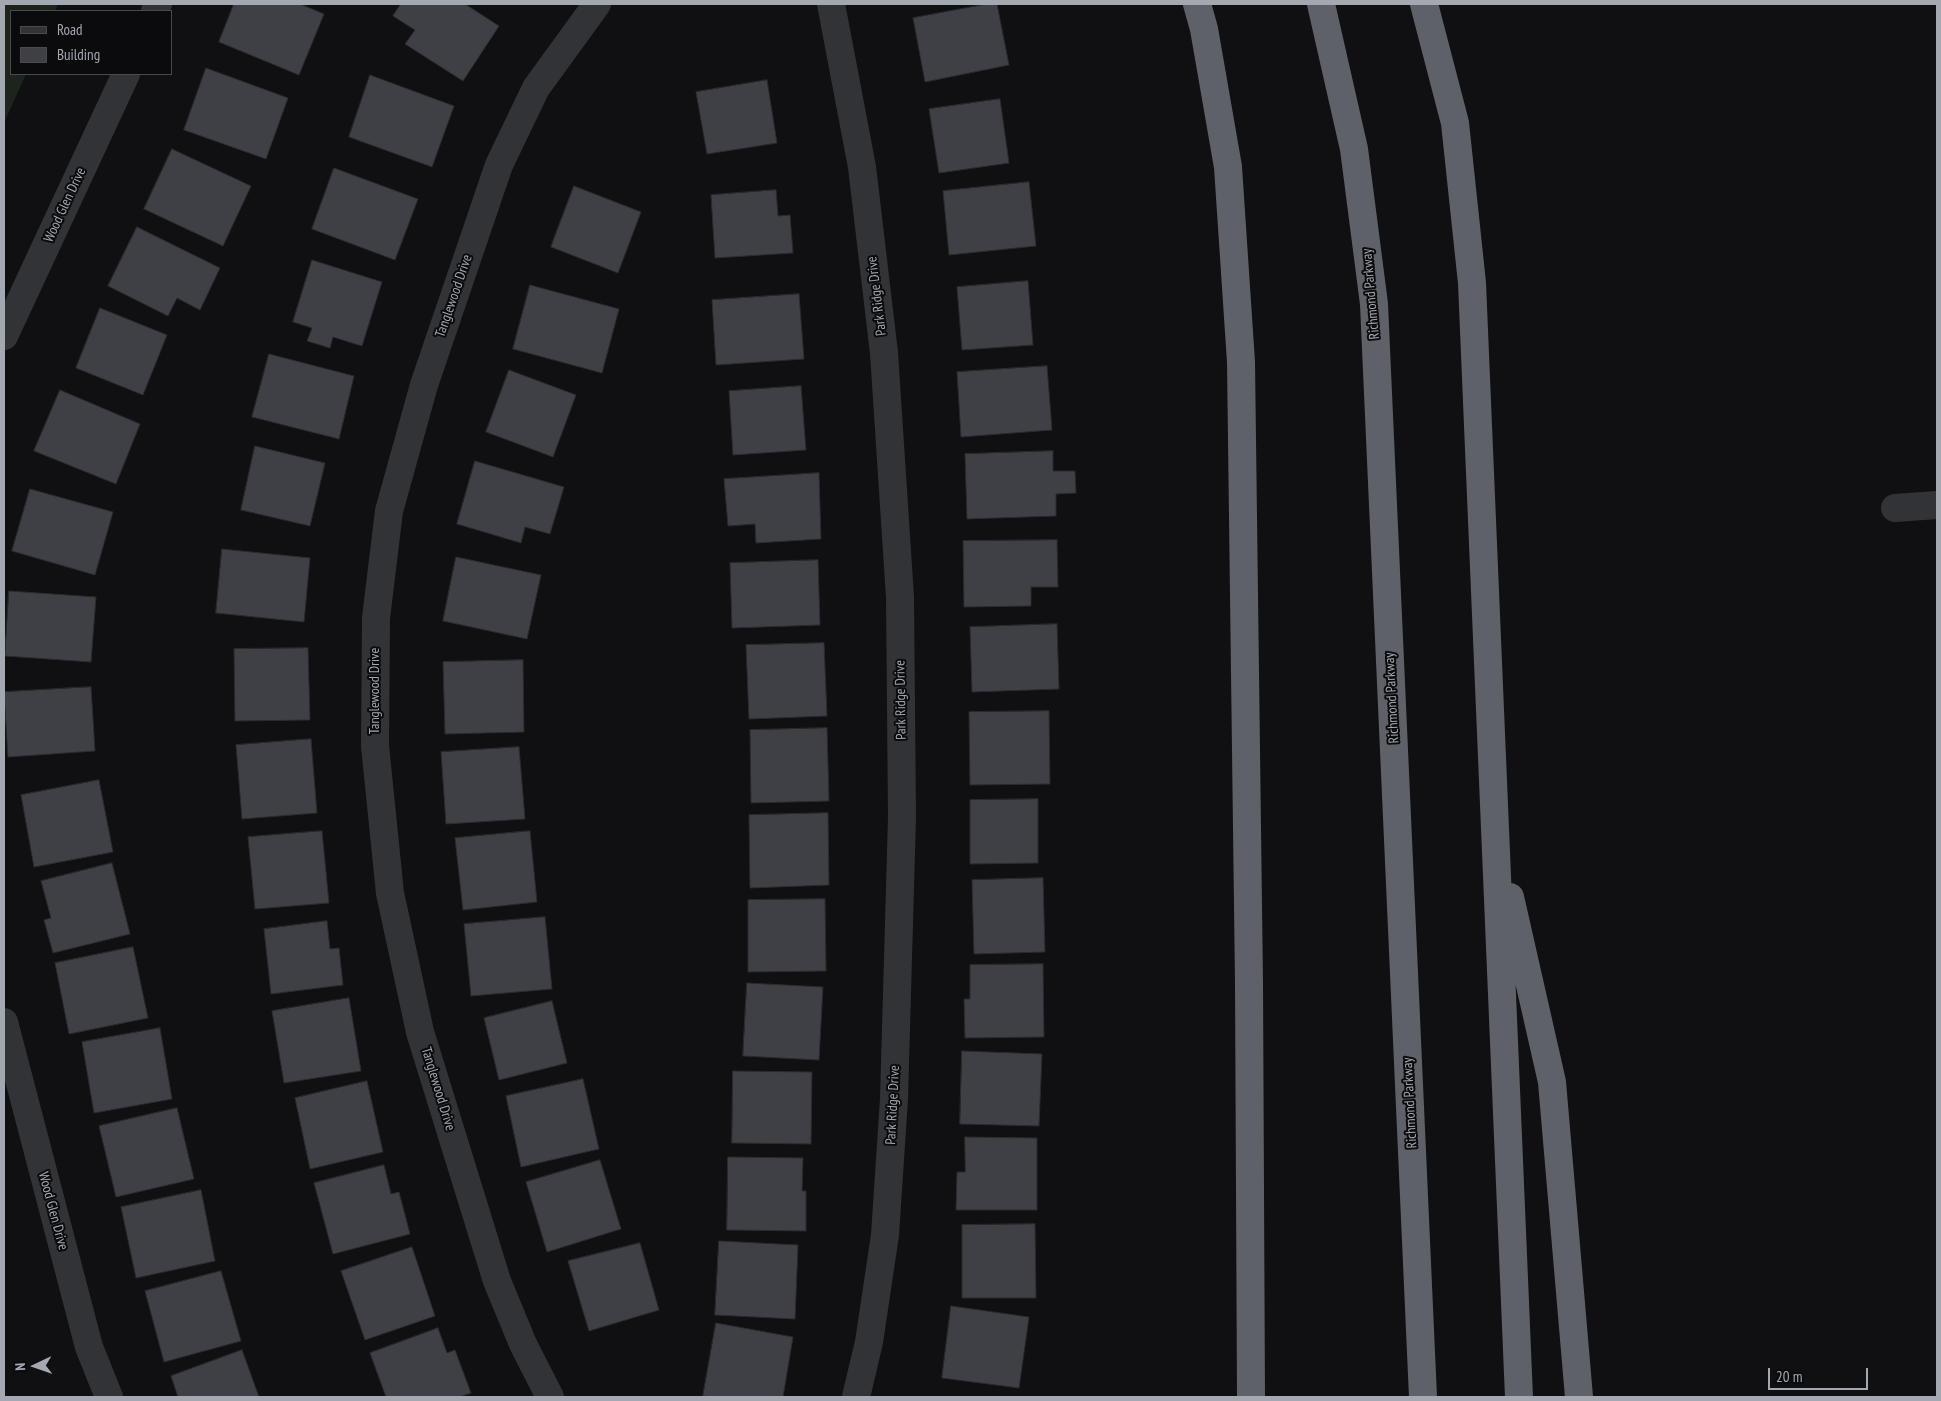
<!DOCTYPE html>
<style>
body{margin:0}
#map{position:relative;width:1941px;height:1401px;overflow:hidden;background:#101012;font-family:"PT Sans Narrow",sans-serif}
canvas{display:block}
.frame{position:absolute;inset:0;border:5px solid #a3a8b1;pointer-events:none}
.legend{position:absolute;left:10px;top:10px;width:162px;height:65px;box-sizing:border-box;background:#0b0b0d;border:1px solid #484a4f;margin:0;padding:6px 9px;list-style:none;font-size:15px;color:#a3a8b1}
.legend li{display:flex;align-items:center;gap:10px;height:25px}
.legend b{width:25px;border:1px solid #484a4f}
.north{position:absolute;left:10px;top:1341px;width:50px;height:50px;-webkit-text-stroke:4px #0b0b0d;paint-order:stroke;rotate:267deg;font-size:14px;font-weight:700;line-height:20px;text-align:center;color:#a3a8b1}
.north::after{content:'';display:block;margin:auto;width:18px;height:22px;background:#a3a8b1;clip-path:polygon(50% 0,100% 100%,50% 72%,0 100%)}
.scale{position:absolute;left:1768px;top:1368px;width:100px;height:22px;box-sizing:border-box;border:2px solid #a3a8b1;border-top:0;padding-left:6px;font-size:15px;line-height:18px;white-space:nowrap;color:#a3a8b1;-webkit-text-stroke:4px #0b0b0d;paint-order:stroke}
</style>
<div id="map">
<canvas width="1941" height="1401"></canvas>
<div class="frame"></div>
<ul class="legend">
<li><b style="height:6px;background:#323336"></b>Road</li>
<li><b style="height:14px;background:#3f4045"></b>Building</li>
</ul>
<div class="north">N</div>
<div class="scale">20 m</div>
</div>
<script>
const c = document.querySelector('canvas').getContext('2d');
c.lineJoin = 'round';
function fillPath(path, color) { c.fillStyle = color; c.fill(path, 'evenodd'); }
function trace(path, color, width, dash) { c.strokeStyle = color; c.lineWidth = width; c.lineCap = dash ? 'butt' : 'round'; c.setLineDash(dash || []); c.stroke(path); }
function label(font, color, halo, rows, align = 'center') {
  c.font = font + ' "PT Sans Narrow",sans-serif'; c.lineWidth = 4; c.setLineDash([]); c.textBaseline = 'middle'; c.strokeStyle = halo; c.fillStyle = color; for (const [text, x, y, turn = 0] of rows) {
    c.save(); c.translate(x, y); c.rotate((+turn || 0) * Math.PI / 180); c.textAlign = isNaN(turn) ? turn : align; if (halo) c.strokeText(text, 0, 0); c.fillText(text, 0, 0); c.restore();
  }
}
fillPath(new Path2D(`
 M4 4H58L55 11H11V74H26L4 123Z`), '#1d241e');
const building = new Path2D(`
 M234 4H300L324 14 299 75 219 42Z
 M401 4H465L499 26 463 81 405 44 415 30 393 16Z
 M987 4H997L1009 65 925 82 913 18Z
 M206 68 288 98 266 159 184 130Z
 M370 75 454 106 432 167 349 137Z
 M767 80 777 143 707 154 696 92Z
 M1000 99 1009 163 939 173 929 109Z
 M172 149 251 186 223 246 144 209Z
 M334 168 418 199 395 260 312 229Z
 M1029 182 1036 246 949 255 943 191Z
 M574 186 641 212 618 273 551 247Z
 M776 190 778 216 790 215 793 253 715 258 711 195Z
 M137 227 220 268 200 310 177 298 168 316 108 286Z
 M312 260 382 282 362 346 333 337 330 348 307 341 312 328 293 322Z
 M1028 281 1033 345 962 350 957 287Z
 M530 285 619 309 602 373 513 349Z
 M799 294 804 359 716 365 712 300Z
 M100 308 167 335 143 395 76 368Z
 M269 354 354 376 339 439 252 417Z
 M1047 366 1052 430 961 437 957 372Z
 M509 370 576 395 553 457 486 432Z
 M801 386 806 450 733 455 729 391Z
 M60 390 140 424 116 484 34 451Z
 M255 446 325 463 310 526 241 510Z
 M1053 451V471H1075L1076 493 1056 494V516L967 519 965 454Z
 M475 461 564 487 550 534 525 527 521 543 457 524Z
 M819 473 821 539 756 543 755 524 728 526 724 479Z
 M30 489 113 512 95 575 12 551Z
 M1057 540 1058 587H1031V606L964 607 963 541Z
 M222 549 310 558 304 622 216 613Z
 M456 557 541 575 527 639 443 621Z
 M818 560 820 625 732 628 730 563Z
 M9 591 96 597 91 662 5 656Z
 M1057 624 1059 689 972 692 970 627Z
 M824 643 827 716 749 719 746 645Z
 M308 648 310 720 235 721 234 649Z
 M523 660 524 732 445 734 443 662Z
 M91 687 95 751 8 757 4 692Z
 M1049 711 1050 784 970 785 969 712Z
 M827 728 829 801 751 803 750 730Z
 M311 739 317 813 242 819 236 745Z
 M519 747 525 819 446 824 441 752Z
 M99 780 113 852 34 867 21 795Z
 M1038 799V863L970 864V800Z
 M828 813 829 885 750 888 749 815Z
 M322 831 329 903 255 909 248 837Z
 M530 831 537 902 463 910 455 838Z
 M112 863 130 934 53 953 44 920 51 918 41 881Z
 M1043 878 1045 952 974 954 972 880Z
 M825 899 826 971 748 972V900Z
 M545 917 552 989 471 996 464 924Z
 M327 921 330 949 339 948 343 985 271 994 264 929Z
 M133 947 148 1018 69 1034 55 963Z
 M1043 964 1044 1037 965 1038 964 999H970V965Z
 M747 983 823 987 819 1060 743 1056Z
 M349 998 361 1071 284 1083 272 1011Z
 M552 1001 567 1063 499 1080 484 1018Z
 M160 1028 172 1099 94 1113 82 1042Z
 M962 1051 1042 1054 1039 1126 960 1124Z
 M733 1071 812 1072 811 1144 732 1143Z
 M583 1079 599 1149 521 1167 506 1096Z
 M367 1081 383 1152 310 1169 295 1098Z
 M177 1108 194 1179 116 1197 99 1126Z
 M965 1137 1037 1138V1210H956L957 1172H965Z
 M728 1157 803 1158 802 1191H806V1231L727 1230Z
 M600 1160 621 1229 547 1252 526 1182Z
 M384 1165 391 1194 399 1192 410 1234 333 1254 314 1183Z
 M201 1190 215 1261 136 1278 121 1207Z
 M1035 1224 1036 1298H962V1225Z
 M719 1241 798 1245 795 1319 715 1315Z
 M640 1243 659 1310 589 1331 568 1261Z
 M412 1247 435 1316 365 1340 341 1271Z
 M221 1271 241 1341 164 1362 145 1291Z
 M951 1306 1029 1317 1019 1388 942 1378Z
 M716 1323 793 1337 783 1397H713L703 1396Z
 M438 1328 447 1353 455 1350 471 1393 459 1397H386L370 1353Z
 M242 1350 259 1397H178L171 1376Z`);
fillPath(building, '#3f4045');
trace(building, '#2a2b2d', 1);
trace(new Path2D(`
 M831 4 862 167 884 353 900 597 902 817 894 1099 885 1235 869 1342 856 1397
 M155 11 158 4
 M4 336 126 74
 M1895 508 1937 505
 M4 1022 89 1347 109 1397
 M550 1397 523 1344 497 1281 420 1032 390 893 375 746 376 618 389 511 424 385 499 165 536 88 597 4`), '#323336', 28);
trace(new Path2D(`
 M1197 4 1204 29 1228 167 1241 362 1249 983 1251 1397
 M1321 4 1354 149 1374 304 1423 1397
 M1424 4 1455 123 1472 283 1519 1397
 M1510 897 1552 1082 1579 1397`), '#5e6167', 28);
label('14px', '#a3a8b1', '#0b0b0d', [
 ["Wood Glen Drive",65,205,-65],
 ["Richmond Parkway",1371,294,-95],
 ["Tanglewood Drive",454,296,-71],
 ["Park Ridge Drive",877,296,-97],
 ["Tanglewood Drive",375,691,-90],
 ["Richmond Parkway",1392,698,-93],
 ["Park Ridge Drive",901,700,-91],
 ["Tanglewood Drive",438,1089,73],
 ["Richmond Parkway",1410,1103,-93],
 ["Park Ridge Drive",893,1105,-87],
 ["Wood Glen Drive",53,1211,75]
]);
</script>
